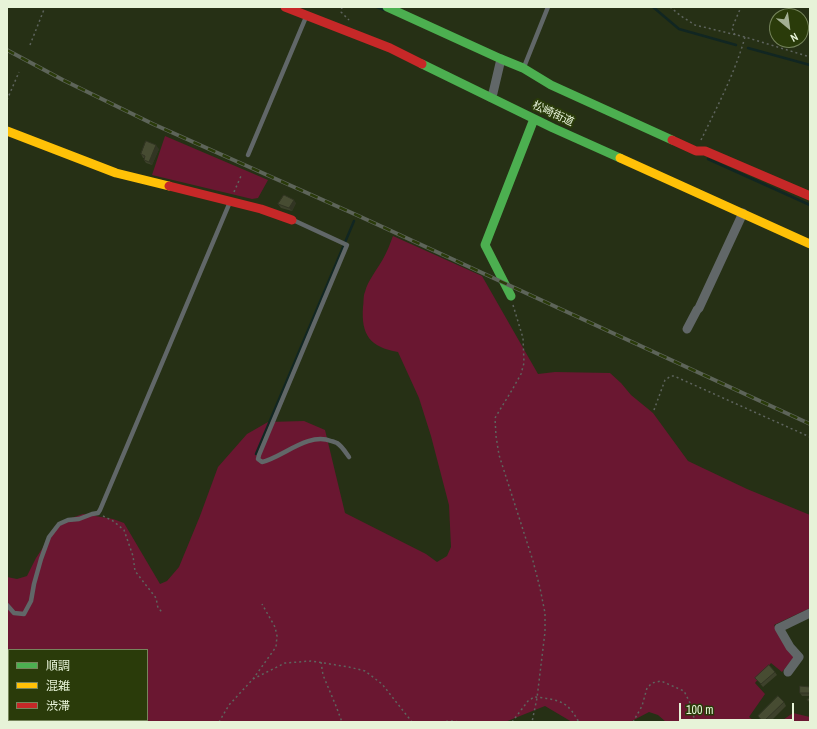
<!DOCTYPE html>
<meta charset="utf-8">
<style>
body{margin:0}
#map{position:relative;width:817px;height:729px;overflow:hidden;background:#263015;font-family:"Archivo Narrow","Noto Sans JP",sans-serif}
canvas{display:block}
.frame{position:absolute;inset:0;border:8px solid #e7f3d8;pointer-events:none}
.legend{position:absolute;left:8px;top:649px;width:140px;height:72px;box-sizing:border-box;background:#2a3b0a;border:1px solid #76855c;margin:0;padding:5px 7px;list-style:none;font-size:12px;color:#e7f3d8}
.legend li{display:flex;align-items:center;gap:8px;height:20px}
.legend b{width:20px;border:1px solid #76855c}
.north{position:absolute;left:769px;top:8px;width:40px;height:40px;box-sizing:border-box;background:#2a3b0a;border:1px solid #76855c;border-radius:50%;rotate:151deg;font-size:11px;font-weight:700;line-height:16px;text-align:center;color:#e7f3d8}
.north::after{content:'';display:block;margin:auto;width:14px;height:18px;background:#a3af94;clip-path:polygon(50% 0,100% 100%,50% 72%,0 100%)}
.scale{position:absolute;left:679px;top:703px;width:115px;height:18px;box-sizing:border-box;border:2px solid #e7f3d8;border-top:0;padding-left:5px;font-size:12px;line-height:14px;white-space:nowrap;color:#e7f3d8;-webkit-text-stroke:3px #2a3b0a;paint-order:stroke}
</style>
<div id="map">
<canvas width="817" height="729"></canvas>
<div class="frame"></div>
<ul class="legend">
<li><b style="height:5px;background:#4caf50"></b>順調</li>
<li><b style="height:5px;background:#ffc107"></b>混雑</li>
<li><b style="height:5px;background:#c62828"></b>渋滞</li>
</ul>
<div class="north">N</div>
<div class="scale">100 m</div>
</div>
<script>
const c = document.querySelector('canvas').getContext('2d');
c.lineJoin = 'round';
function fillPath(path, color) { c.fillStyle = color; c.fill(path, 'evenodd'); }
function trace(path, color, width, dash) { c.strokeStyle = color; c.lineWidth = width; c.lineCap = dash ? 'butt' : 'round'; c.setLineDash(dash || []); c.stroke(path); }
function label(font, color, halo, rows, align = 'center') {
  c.font = font + ' "Archivo Narrow","Noto Sans JP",sans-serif'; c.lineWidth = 4; c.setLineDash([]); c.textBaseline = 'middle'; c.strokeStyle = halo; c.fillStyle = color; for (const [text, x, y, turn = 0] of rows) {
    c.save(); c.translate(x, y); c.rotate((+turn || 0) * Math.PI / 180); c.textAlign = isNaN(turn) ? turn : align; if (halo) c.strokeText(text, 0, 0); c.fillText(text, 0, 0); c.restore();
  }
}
fillPath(new Path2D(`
 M165 136 268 180 258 198 252 199 152 175Z
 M393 236 482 276 538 374 555 372 610 373 621 383 631 395 653 413 688 461 747 489 810 515V608L774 625 794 657 782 672 771 663 755 683 765 694 749 717 756 722H666L658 715 649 712 630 722H572L545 706 505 722H7V577L17 579 27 576 36 558 60 522 83 514 113 519 124 523 160 584 167 581 179 567 200 516 218 467 247 434 268 422 304 421 325 430 345 513 426 554 437 562 447 556 451 547 449 505 431 436 419 398 398 352C370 347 361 335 363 307 364 302 363 296 365 292 368 280 377 270 383 259 387 252 390 244 393 236ZM9 650H147V720H9Z
 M793 713 810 717V722H780Z`), '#6a1731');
trace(new Path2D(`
 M377 7 384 10
 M653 7 679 29 736 45
 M748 48 810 65
 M708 159 810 205
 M256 454 354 221`), '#112622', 2.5);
trace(new Path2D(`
 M342 7 341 12 349 20
 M670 7 681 16 695 25 745 37 810 57
 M735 35 732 28 741 7
 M30 45 45 7
 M7 100 19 72
 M701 140C717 107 735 73 745 37
 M234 192 241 176
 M513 305 523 338 524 363 521 374 512 390 495 418 496 436 499 455 533 561 540 588 545 613V632L537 698 532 722
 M654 410 665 380 671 376H674L810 437
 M103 516 113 521 124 530 133 556 135 571 156 598 158 608 162 612
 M321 662 323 675 336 706 342 722
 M253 679 285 663 311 661 349 667 365 671 382 684 412 722
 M7 696 9 697
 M61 720 66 722
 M219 722 229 705 253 679 276 647 277 636 275 627 262 604
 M441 722 451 721 459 722
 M512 722 528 701 534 697C545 698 562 699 570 709 574 713 576 718 579 722
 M633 722 642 706 647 688 652 683 661 681 684 691 691 705 694 718 693 722`), '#5e645e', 1.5, [2, 3]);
trace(new Path2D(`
 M524 67 548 7
 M248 155 306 17
 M293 220 347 245 259 455 258 459 262 462C283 457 308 432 331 441 332 441 337 443 337 443 342 446 346 453 349 457
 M7 605 14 613 24 614 31 601 34 584 41 559 49 537 59 524 68 520 79 519 92 514 98 513 100 510 230 202`), '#616768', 4.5);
trace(new Path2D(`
 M490 97 493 93 501 59
 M687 329 697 310 699 308 743 213
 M788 672 799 657 790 647 779 628 810 613`), '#616768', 9);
trace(new Path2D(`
 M387 7 501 59 523 68 551 85 672 140
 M422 64 553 128 620 158
 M511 296 485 245 534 119`), '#4caf50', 9);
trace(new Path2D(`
 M7 131 116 173 169 186
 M620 158 810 244`), '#ffc107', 9);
trace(new Path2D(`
 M285 7 390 48 422 64
 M672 140 696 151H705L810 196
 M169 186 261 209 292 220`), '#c62828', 9);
const rail = new Path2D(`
 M7 50 63 80 153 124 361 217 810 424`);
trace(rail, '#5d6459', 4);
trace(rail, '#2a3b0a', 2.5, [8]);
fillPath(new Path2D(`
 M159 149 152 165 146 163 144 160 145 158H143L141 154Z
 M296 203 292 211 281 208 278 204Z
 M775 672 777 675 763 687 755 678Z
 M810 687V696H802L800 693Z
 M784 702 786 706 770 722H762L758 716Z`), '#3d412b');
fillPath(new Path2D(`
 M156 145 159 149 152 165 149 162Z
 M294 200 296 203 292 211 289 208Z`), '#323523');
const building = new Path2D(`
 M146 141 156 145 149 162 144 160 145 156 141 154Z
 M284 195 294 200 289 208 278 204Z
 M769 665 775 672 761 684 755 678Z
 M800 686 810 687V693H800Z
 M778 696 784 702 763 722 758 716Z
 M810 697V702L807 700Z`);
fillPath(building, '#474c32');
trace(building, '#323523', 1);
label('11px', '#e7f3d8', '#2a3b0a', [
 ["松崎街道",553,114,25]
]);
</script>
